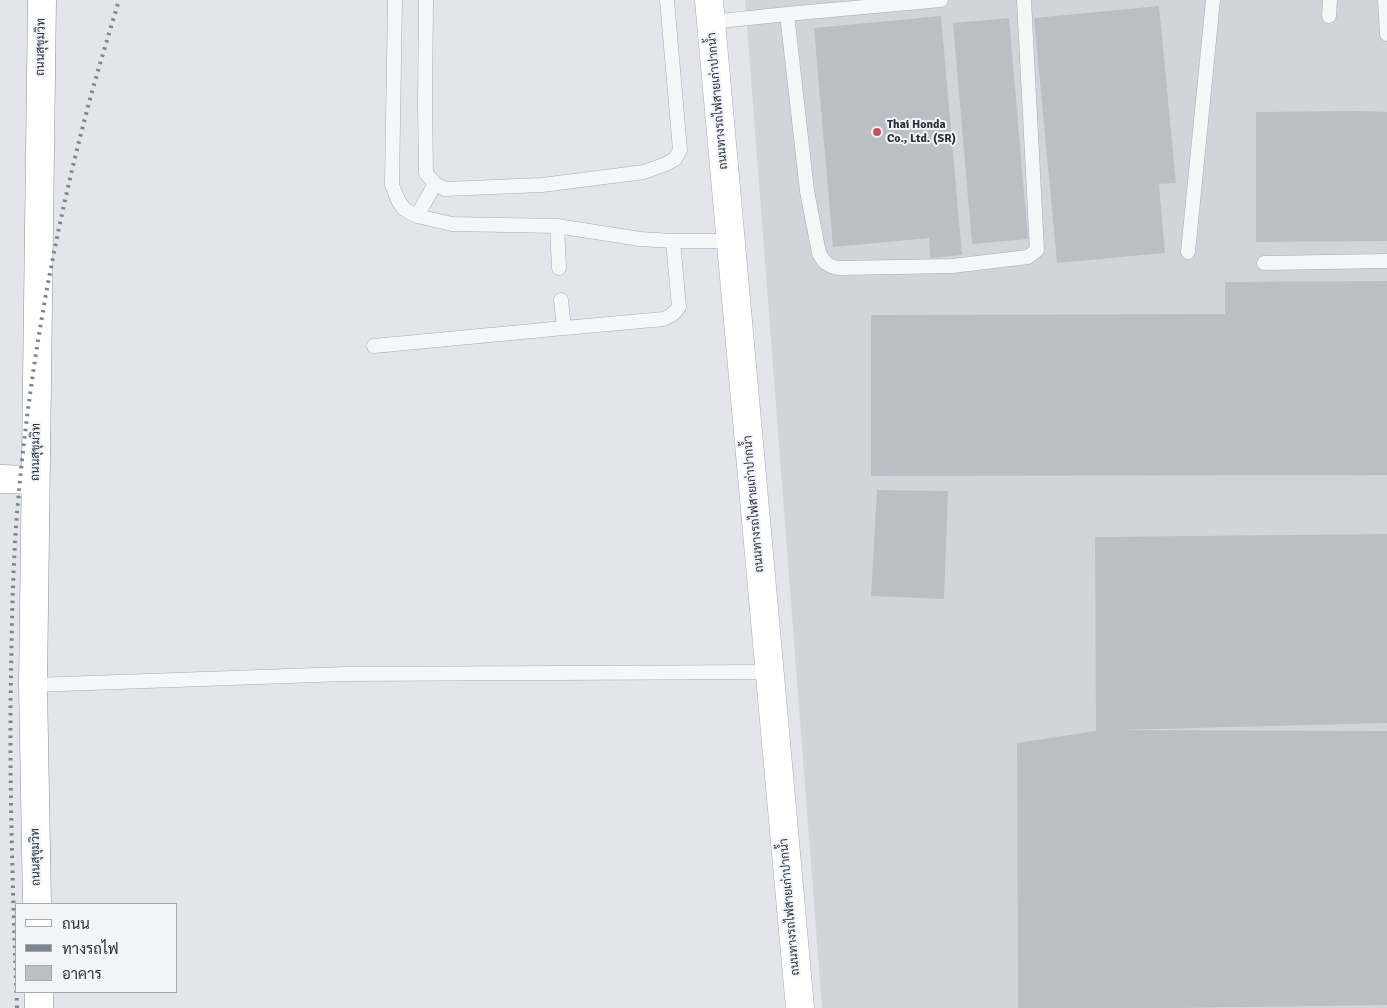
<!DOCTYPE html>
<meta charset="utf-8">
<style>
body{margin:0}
#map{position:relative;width:1387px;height:1008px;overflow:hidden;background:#e3e5ea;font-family:Signika,Sarabun,sans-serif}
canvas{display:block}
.legend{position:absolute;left:15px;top:903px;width:162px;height:90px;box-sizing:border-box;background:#f2f4f7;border:1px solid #a3a7ae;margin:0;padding:6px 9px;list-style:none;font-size:15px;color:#2c3340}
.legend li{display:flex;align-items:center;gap:10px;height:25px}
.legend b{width:25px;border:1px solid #a3a7ae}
</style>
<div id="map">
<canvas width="1387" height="1008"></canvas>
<ul class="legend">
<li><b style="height:6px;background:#fff"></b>ถนน</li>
<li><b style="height:6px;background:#7d8592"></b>ทางรถไฟ</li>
<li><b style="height:14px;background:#babfc6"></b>อาคาร</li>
</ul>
</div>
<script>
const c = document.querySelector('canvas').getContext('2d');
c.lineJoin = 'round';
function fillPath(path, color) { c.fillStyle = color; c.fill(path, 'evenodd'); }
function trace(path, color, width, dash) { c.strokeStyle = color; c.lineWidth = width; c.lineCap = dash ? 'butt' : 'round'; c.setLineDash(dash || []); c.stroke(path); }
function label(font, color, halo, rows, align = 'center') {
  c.font = font + ' Signika,Sarabun,sans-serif'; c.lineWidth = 4; c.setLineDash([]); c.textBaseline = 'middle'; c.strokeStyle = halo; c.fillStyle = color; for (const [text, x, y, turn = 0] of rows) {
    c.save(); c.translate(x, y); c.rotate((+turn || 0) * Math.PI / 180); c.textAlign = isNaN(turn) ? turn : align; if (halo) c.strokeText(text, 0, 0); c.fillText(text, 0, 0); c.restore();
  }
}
fillPath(new Path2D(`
 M745 0H1387V1008H822Z`), '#d1d5db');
fillPath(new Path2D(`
 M1159 6 1176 183 1159 184 1165 253 1057 263 1034 18Z
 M941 16 962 255 930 258 929 238 833 247 814 28Z
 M1009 18 1028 239 972 244 953 23Z
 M1358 111 1387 112V241L1256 242V112Z
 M1387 281V475L871 476V315L1225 314V282Z
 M877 490 948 491 944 599 871 596Z
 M1387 534V723L1119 730 1387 731V1005L1176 1008H1018L1017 743 1096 731 1095 537Z`), '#babfc6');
const lane = new Path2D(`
 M395 0 392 185 398 200 404 209 417 216 452 224 557 226 640 239 673 241H730
 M426 0 425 104 426 173 435 184 445 189 542 185 644 172 666 164 675 159 680 150 667 0
 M1385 0 1387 34
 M787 14 807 191 819 253C824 263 828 266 839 268L952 266 1028 257 1037 250 1024 0
 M1329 16 1330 0
 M711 22 787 14 941 0
 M417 216 435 184
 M557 226 559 268
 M1188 252 1213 0
 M1264 263 1387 261
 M561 300 564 328 664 319 673 314 679 307 673 241
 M374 346 564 328
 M33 685 345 674 769 672`);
const secondary = new Path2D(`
 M709 0 800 1008`);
const highway = new Path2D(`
 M0 479 35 480
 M37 904 33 685 42 0
 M39 992V1008`);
trace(lane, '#a8acb4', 15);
trace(secondary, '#a8acb4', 29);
trace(highway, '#8b939f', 29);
trace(lane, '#f5f6f8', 14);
trace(secondary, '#fff', 28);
trace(highway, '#fff', 28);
trace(new Path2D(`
 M17 1008C13 897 9 786 11 675 12 614 13 552 19 491 31 360 55 230 89 103 98 69 109 34 119 0`), '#7d8592', 4, [2.5, 5]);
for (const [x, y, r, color] of [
 [877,132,5,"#c35364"]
]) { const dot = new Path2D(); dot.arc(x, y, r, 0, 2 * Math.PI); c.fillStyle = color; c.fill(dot); trace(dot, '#f2f4f7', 2); }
label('12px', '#2c3340', '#f2f4f7', [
 ["ถนนสุขุมวิท",41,47,-89],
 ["ถนนทางรถไฟสายเก่าปากน้ำ",718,101,-95],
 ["ถนนสุขุมวิท",36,452,-89],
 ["ถนนทางรถไฟสายเก่าปากน้ำ",754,504,-95],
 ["ถนนสุขุมวิท",36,857,-91],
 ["ถนนทางรถไฟสายเก่าปากน้ำ",790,907,-95]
]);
label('bold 12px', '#2c3340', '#f2f4f7', [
 ["Thai Honda",887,125],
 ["Co., Ltd. (SR)",887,139]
], 'left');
</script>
